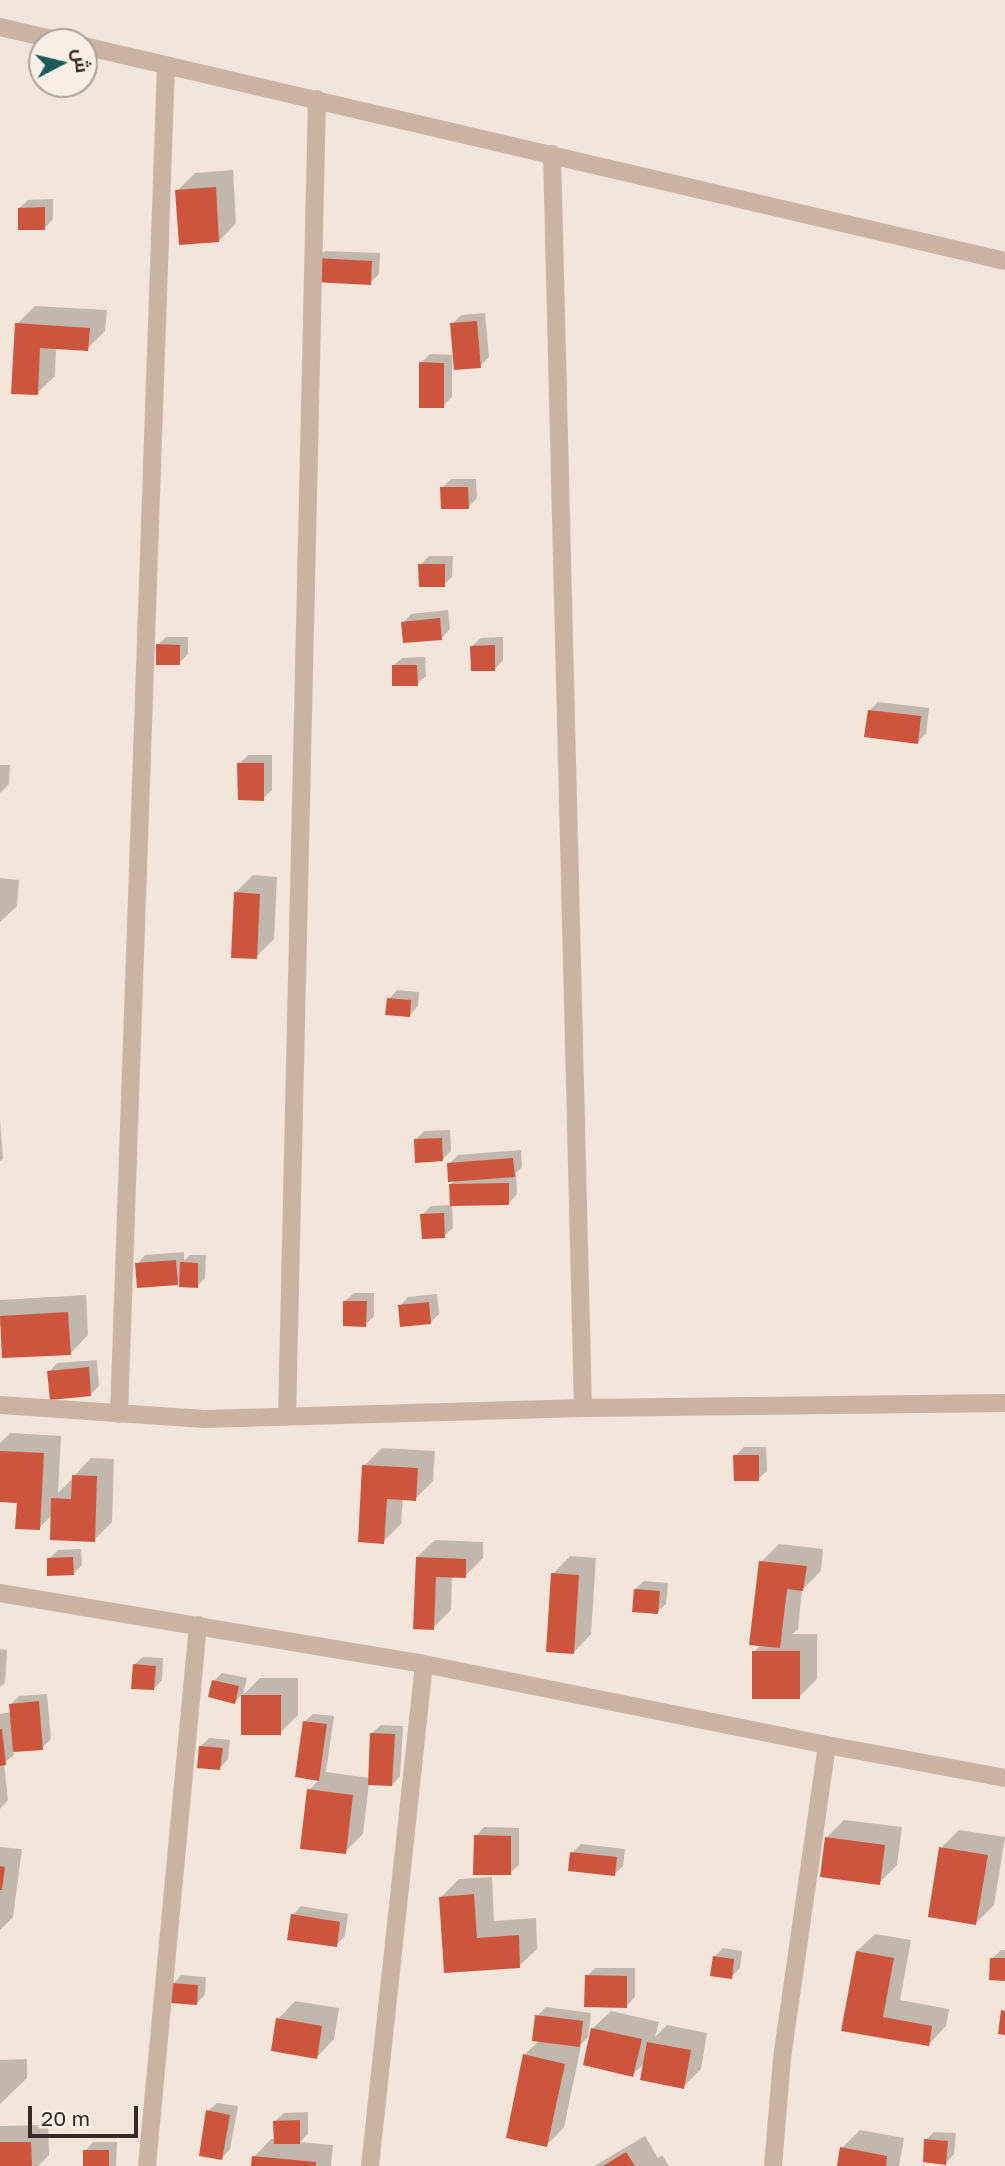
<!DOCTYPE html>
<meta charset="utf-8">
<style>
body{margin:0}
#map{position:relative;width:1005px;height:2166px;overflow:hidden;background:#f3e5d9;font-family:"Golos Text",Cairo,sans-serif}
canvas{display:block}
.north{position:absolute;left:28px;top:28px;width:70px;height:70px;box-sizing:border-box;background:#faefe6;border:2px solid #aca099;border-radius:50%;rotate:83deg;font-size:19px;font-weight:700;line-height:28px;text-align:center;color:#372a26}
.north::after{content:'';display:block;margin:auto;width:24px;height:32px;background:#1a5a5a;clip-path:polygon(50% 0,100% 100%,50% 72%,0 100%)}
.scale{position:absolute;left:28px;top:2106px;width:110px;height:32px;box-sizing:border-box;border:4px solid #372a26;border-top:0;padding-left:9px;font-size:21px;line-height:24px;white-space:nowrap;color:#372a26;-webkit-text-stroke:5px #faefe6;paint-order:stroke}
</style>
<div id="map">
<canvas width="1005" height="2166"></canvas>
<div class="north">ش</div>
<div class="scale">20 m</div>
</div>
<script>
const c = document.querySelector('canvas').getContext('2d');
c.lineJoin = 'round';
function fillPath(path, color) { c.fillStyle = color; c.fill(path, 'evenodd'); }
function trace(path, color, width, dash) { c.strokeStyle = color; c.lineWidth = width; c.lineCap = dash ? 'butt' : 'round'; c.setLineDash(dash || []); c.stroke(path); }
fillPath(new Path2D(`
 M233 170 236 223 219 241 177 191 195 173Z
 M53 199V219L45 228 19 208 28 200Z
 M325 251 380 253 379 274 370 283 316 259Z
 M35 306 107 310 105 331 87 349 56 347 55 376 37 393 17 324Z
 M485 313 489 357 480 366 452 356V397L443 406 421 363 430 354 455 355 452 324 461 315Z
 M451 479H476L477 498 468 507 442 488Z
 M429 556H453L452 577 444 585 420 565Z
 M448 610 450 629 442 638 403 623 411 614Z
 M166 637H188V654L179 663 158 645Z
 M503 637V660L495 669 472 646 481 638Z
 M425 657 426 676 417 684 393 666 402 658Z
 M878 702 929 708 926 734 917 742 869 711Z
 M248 755H272V790L263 799 239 764Z
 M0 765H10L9 784 0 793Z
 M253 875 277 877 274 939 256 957 235 893Z
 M0 878 19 880 17 906 0 922Z
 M397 990 419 992 418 1006 410 1015 389 999Z
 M0 1120 3 1159 0 1161Z
 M450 1130 451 1151 443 1159 415 1140 424 1131Z
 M521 1150 522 1167 516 1173 517 1194 509 1203 452 1204 453 1228 444 1236 422 1215 431 1206 452 1205 451 1184 455 1180 449 1164 458 1155Z
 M184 1252V1260L190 1255H206L205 1278 197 1286 181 1279 177 1284 137 1264 145 1255Z
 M354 1293H374V1316L365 1325 345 1301Z
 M437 1294 439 1314 431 1322 400 1306 408 1297Z
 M86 1295 88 1335 71 1353 0 1327V1300Z
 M97 1360 99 1386 90 1395 49 1372 57 1363Z
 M10 1433 61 1436 58 1493 70 1481H74V1476L91 1458 114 1459 112 1522 94 1540 52 1515 39 1528 18 1501 0 1500V1443Z
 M744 1447H766L767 1471 758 1479 735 1456Z
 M382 1448 435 1451 433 1481 415 1499 403 1498 401 1524 383 1542 364 1466Z
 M435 1540 483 1542V1558L465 1576H452L451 1610 433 1628 417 1557Z
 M779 1544 823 1549 821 1571 802 1590 798 1629 792 1634H817V1679L799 1697 754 1652 761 1645V1562Z
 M81 1549 82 1565 73 1574 49 1559 58 1550Z
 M570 1556 596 1558 591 1634 574 1652 553 1574Z
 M644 1581 668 1583 666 1604 657 1612 635 1589Z
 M0 1649 7 1650 5 1683 0 1687Z
 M143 1657 163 1658 162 1680 154 1689 134 1665Z
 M222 1673 247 1678 243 1695 260 1678H298V1715L280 1733H242V1694L235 1702 214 1681Z
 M47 1694 51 1739 42 1748 13 1750 14 1755 4 1763 8 1800 0 1809V1714L11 1712 10 1705 19 1696Z
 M313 1714 334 1716 326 1772 370 1778 372 1733 381 1725 403 1726 400 1776 392 1785 369 1783 363 1834 345 1852 309 1790 320 1779 297 1776 304 1722Z
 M209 1738 230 1740 228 1759 220 1768 200 1747Z
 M844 1820 902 1827 897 1865 879 1883 827 1837Z
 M484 1827 519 1828V1865L510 1873 476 1836Z
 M959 1830 1005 1837 994 1905 976 1923 941 1848Z
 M581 1844 625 1849 623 1866 614 1874 572 1853Z
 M0 1847 22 1849 13 1917 0 1930Z
 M492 1877 494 1921 536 1918 537 1949 519 1966 445 1971 441 1897 459 1879Z
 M301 1906 348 1914 345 1936 336 1945 293 1915Z
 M875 1934 911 1940 900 2000 949 2009 946 2026 929 2044 843 2029 857 1951Z
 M723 1948 742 1951 740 1968 731 1977 714 1957Z
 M1001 1950H1005V1979L992 1959Z
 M595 1968H635V1997L626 2006 587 1976Z
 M181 1975 206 1977 205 1995 196 2004 173 1984Z
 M295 2001 339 2008 334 2039 317 2057 278 2019Z
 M546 2007 591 2013 588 2037 579 2046H581L564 2127 547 2145 524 2055 539 2041 537 2016Z
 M611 2011 659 2022 655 2037 667 2025 707 2033 701 2069 683 2087 645 2063 632 2075 593 2028Z
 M27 2059V2078L0 2104V2060Z
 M217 2103 238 2106 230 2149 222 2158 208 2111Z
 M308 2112V2134L300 2142 333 2145 331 2166H253L254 2157 271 2139H275V2121L284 2113Z
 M48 2125 49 2155 38 2166H0V2126Z
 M860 2130 904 2138 899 2166H839L842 2148Z
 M934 2132 956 2133 954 2154 946 2163 926 2140Z
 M645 2136 658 2158 662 2155 669 2166H594Z
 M93 2142H117L116 2166H84L85 2151Z`), '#0003');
fillPath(new Path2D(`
 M216 187 219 242 179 245 175 190Z
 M45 207V230H18V208Z
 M315 258 372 261 371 285 314 282Z
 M477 321 481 368 454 370 450 323Z
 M15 323 90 328 88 351 40 348 38 395 11 394Z
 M419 362 444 363V408H419Z
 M440 487H468L469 509H441Z
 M418 564H445V587H419Z
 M440 618 442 640 403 643 401 622Z
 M156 644 180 645V665H156Z
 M495 645V671H471L470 646Z
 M392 665H417L418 686H392Z
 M868 710 921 716 918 744 864 737Z
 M237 763H264V801L238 800Z
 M234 892 260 894 257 959 231 958Z
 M387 998 411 1000 410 1017 385 1015Z
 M442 1138 443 1161 415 1163 414 1139Z
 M513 1158 515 1177 448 1182 447 1163Z
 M509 1183V1205L450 1206 449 1184Z
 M444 1213 445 1238 422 1239 420 1214Z
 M176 1260 178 1285 137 1288 135 1263Z
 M180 1262 198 1263V1288L179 1287Z
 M343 1301H367L366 1327 343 1326Z
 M429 1302 431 1324 400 1327 398 1305Z
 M68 1312 71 1355 2 1358 0 1316Z
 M89 1367 91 1396 50 1400 47 1371Z
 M0 1451 44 1453 40 1530 15 1529 17 1503 0 1502Z
 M733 1455H759V1481H734Z
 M362 1465 418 1468 416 1501 387 1499 384 1544 358 1542Z
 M72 1475 97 1476 95 1542 50 1540 51 1498 71 1499Z
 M73 1557 74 1575 47 1576V1558Z
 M416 1557 466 1559V1578L436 1577 434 1630 413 1629Z
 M759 1561 807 1566 803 1591 787 1589 780 1648 749 1645Z
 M551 1573 579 1575 574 1654 546 1652Z
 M634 1589 660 1591 658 1614 632 1612Z
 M752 1651H800V1699H752Z
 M133 1664 156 1666 154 1690 131 1689Z
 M212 1680 239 1686 235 1704 208 1697Z
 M241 1695H281V1735H241Z
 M39 1701 43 1750 13 1752 9 1704Z
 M303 1721 327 1724 319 1781 295 1777Z
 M0 1729H2L6 1765 0 1766Z
 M370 1733 395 1734 392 1786 368 1785Z
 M199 1746 223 1748 220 1770 197 1768Z
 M307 1789 353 1795 346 1854 300 1849Z
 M474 1835 511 1836V1875H473Z
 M825 1837 885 1845 880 1885 820 1877Z
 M939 1847 988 1855 976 1925 928 1917Z
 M570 1852 617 1857 615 1876 568 1871Z
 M0 1866 5 1867 2 1890H0Z
 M474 1894 477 1938 519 1935 520 1968 444 1973 439 1897Z
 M291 1914 340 1922 337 1947 287 1940Z
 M856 1951 894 1958 883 2017 932 2026 929 2046 841 2031Z
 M713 1956 734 1959 732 1979 710 1976Z
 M990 1958H1005V1981L989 1980Z
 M585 1975 627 1976V2008L584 2007Z
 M171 1983 198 1985 197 2005 169 2003Z
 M1001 2010 1005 2011V2035L998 2034Z
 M535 2015 583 2021 580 2047 532 2041Z
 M276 2018 322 2026 317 2059 271 2051Z
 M591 2028 642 2039 633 2077 583 2065Z
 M647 2042 691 2050 684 2089 640 2080Z
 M523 2054 565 2064 547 2147 506 2138Z
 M206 2110 230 2115 222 2160 199 2156Z
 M300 2120V2144H274L273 2121Z
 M924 2139 948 2141 946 2165 923 2162Z
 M0 2142H31L32 2166H0Z
 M840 2147 887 2156 886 2166H837Z
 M83 2150H109V2166H83Z
 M626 2152 635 2166H603Z
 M252 2156 316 2162V2166H251Z`), '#cd553d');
trace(new Path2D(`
 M0 27 65 42
 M84 46 1005 261
 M552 154 583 1408
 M0 1405 204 1419 583 1408 1005 1403
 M119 1414 166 65
 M287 1417 317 99
 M0 1593 424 1664 827 1745 1005 1778
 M147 2166 198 1625
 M370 2166 424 1664
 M773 2166 782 2058 827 1745`), '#cbb3a4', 18);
</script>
